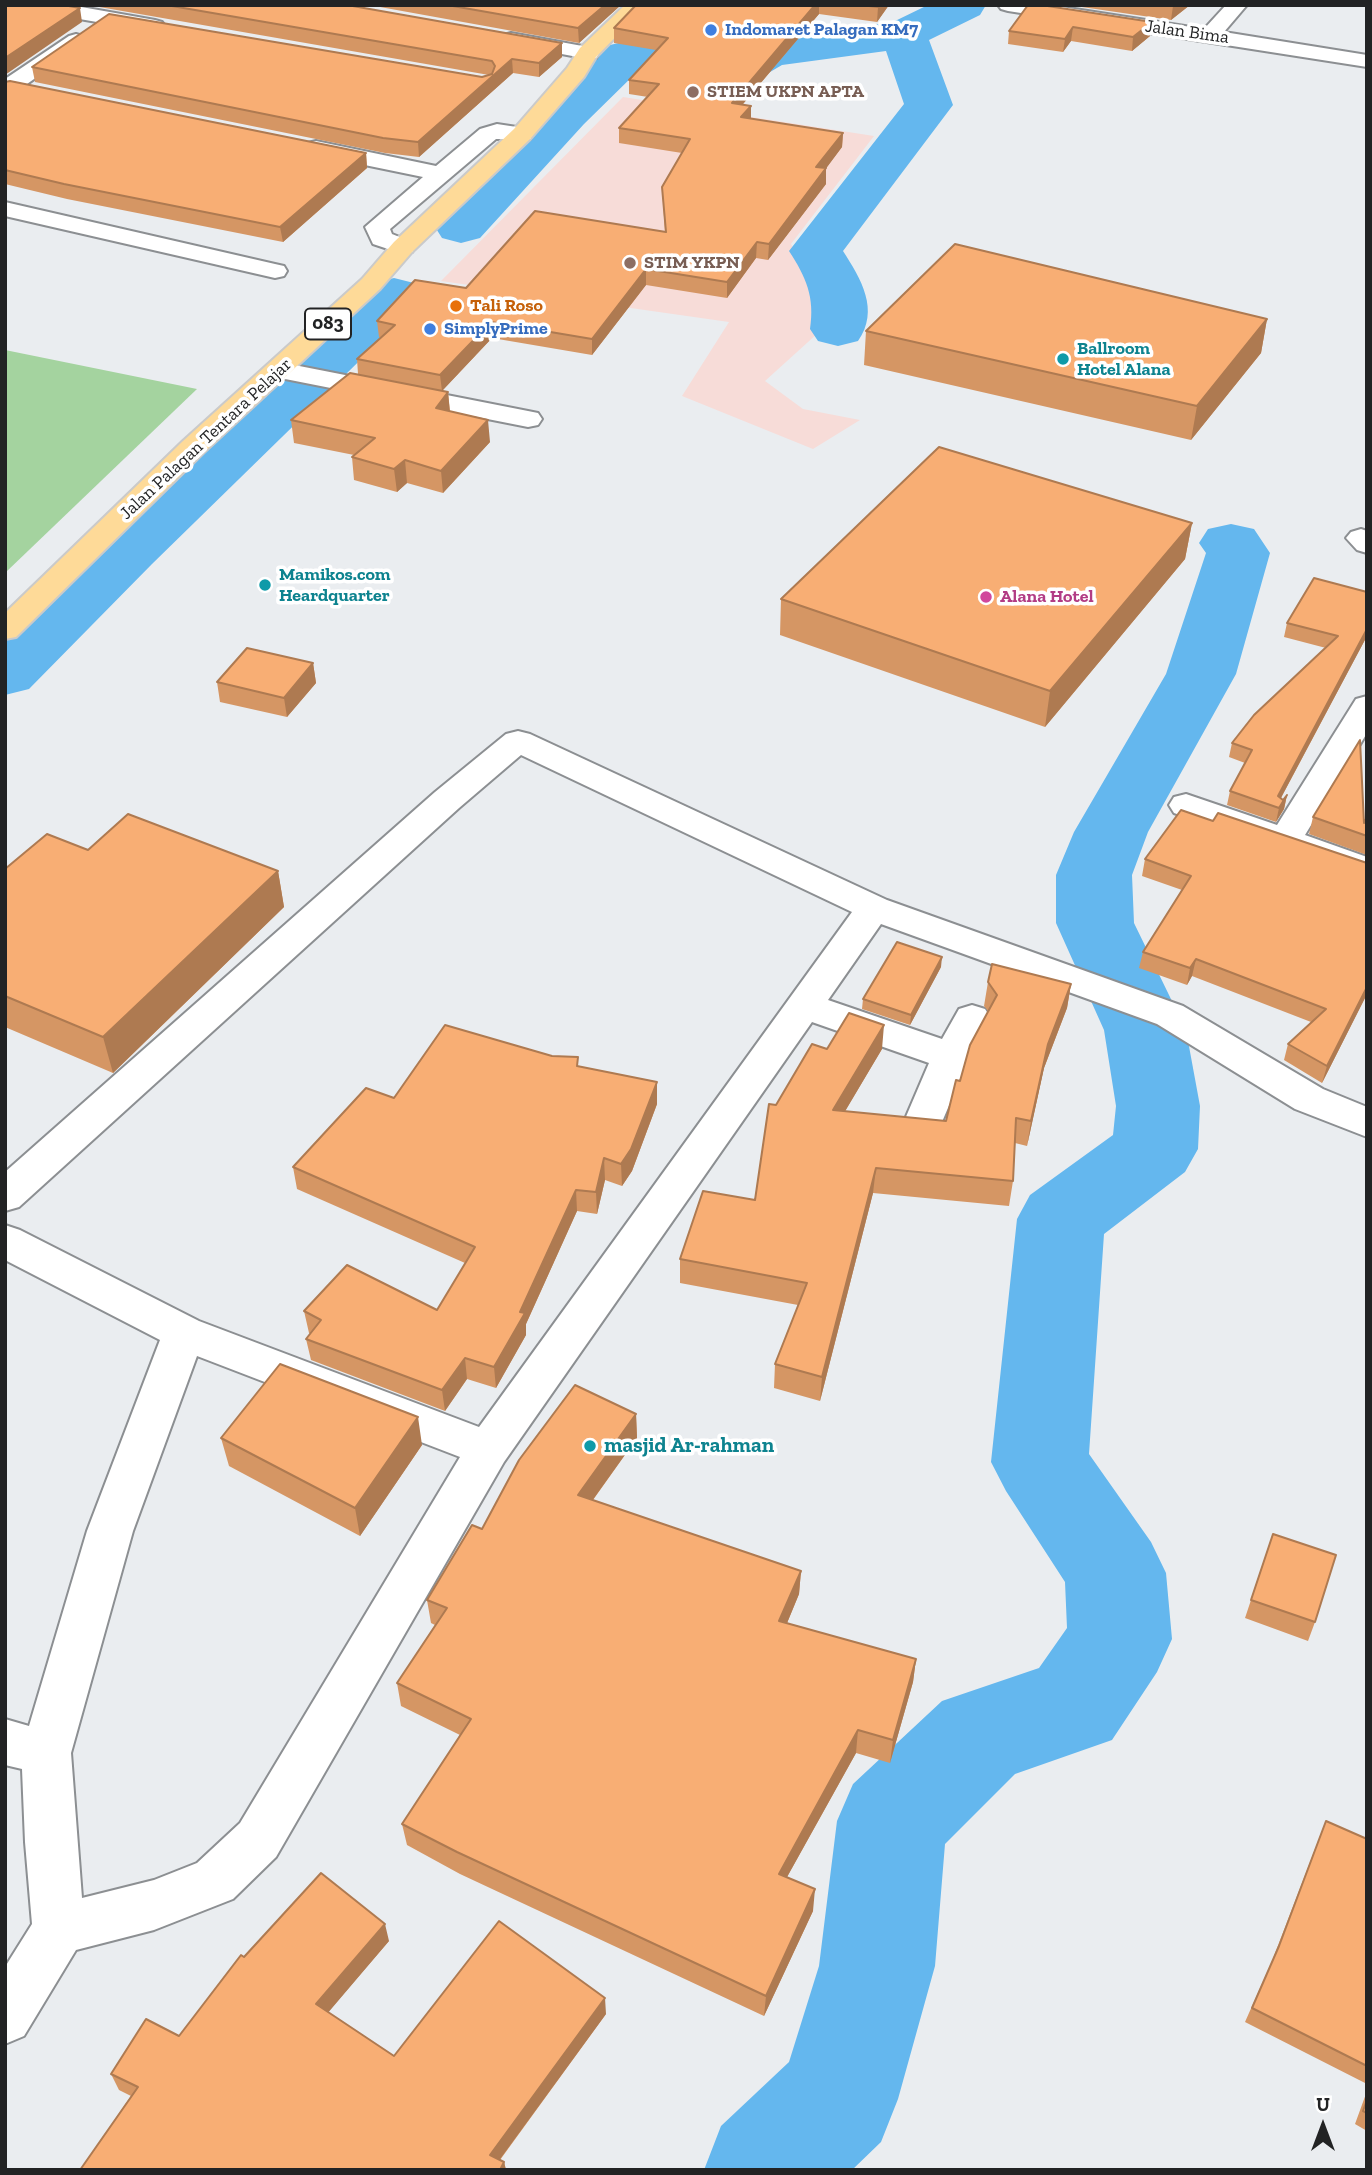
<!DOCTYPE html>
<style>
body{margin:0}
#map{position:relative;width:1372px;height:2175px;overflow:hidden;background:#eaedf0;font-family:"Zilla Slab",serif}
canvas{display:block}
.frame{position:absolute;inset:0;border:7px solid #222324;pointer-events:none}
.north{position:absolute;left:1288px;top:2091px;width:70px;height:70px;-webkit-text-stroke:5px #fff;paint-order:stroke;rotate:0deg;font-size:19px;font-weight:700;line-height:28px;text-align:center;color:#222324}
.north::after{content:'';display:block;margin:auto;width:24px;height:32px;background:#222324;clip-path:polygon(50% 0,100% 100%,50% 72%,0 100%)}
</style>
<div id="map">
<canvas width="1372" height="2175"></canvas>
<div class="frame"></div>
<div class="north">U</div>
</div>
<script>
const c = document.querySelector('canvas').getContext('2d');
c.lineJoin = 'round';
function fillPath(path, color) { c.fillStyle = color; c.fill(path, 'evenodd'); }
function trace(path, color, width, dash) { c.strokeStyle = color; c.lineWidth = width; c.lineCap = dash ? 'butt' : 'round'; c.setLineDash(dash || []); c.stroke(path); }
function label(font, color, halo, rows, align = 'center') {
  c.font = font + ' "Zilla Slab",serif'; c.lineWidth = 7; c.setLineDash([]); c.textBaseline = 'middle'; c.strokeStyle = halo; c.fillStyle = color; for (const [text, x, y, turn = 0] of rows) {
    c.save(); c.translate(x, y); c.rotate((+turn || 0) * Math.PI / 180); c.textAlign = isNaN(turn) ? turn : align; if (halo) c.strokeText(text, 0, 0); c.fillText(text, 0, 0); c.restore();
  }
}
fillPath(new Path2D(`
 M623 97 874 136 791 244 811 283 818 333 765 381 803 409 860 420 813 449 682 396 729 322 441 281Z`), '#f7dcd8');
fillPath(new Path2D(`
 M5 350 197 389 5 573Z`), '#a4d39f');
fillPath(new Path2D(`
 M928 5H986L980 15 929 40 953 105 843 251C861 279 880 310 858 341L838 346 818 341 810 329C815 297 806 277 789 251L904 104 886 51 782 65 753 82 736 86 638 71 584 124 480 238 461 243 442 238 435 227 442 216 610 45 627 41 729 57 752 44 768 40 893 22Z
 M394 278 414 283 422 295 414 307 344 376 331 380 333 383 325 395 152 564 29 689 5 695V635L283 371 297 367 295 364 304 352 374 283Z
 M1231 524 1254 529 1270 553 1236 674 1148 832 1132 875 1134 923 1186 1030 1200 1106 1198 1149 1185 1172 1104 1234 1089 1454 1151 1542 1166 1573 1172 1639 1157 1672 1112 1740 1015 1774 945 1844 935 1966 898 2099 881 2142 852 2170H704L721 2126 789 2062 819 1966 837 1821 853 1784 942 1701 1039 1668 1067 1628 1065 1582 1006 1491 991 1462 1017 1219 1030 1195 1113 1135 1116 1106 1104 1030 1056 923V875L1074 832 1166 674 1206 553 1199 543 1208 529Z`), '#64b7ee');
const minor = new Path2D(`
 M23 5H70L155 20 162 22 165 26 162 30 155 32 33 11 26 9Z
 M998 5H1049L1204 29 1226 5H1247L1224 32 1367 55V67L1008 11 1001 9Z
 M511 33 588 47 596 48 599 53 596 58 588 59 504 43 500 39 504 35Z
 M76 34 83 36 87 40 83 44 13 94 5 96V79L69 36Z
 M497 124 530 129 533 134 530 139H496L390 229 392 234 412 242 415 247 412 252 403 254 373 244 365 227 423 177 316 155 308 153 305 148 308 143 316 141 436 166 480 129Z
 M5 202 275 264 284 266 287 271 284 276 275 278 5 216Z
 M279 362 528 411 538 413 542 419 538 425 528 427 270 376 266 370 270 364Z
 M1361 529 1367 531V553L1357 550 1346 538 1351 532Z
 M1367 696V733L1305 835 1367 857V880L1174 813 1169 805 1174 797 1186 794 1277 825 1356 699Z
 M518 731 530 734 887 900 1183 1006 1323 1089 1367 1107V1137L1295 1109 1157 1024 881 924 828 1000 942 1039 959 1009 972 1005 985 1009 991 1018 970 1056 939 1129 925 1133 911 1129 905 1119 929 1063 812 1022 504 1462 276 1857 233 1899 154 1930 76 1950 24 2036 5 2044V1967L32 1924 25 1842 22 1769 5 1765V1719L29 1726 87 1531 160 1340 5 1260V1225L20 1230 199 1321 479 1427 852 912 521 755 459 808 19 1207 5 1211V1172L435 792 506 734ZM197 1356 460 1457 240 1823 197 1863 154 1880 82 1898 71 1753 133 1531Z`);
const primary = new Path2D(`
 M625 5H647L596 57 584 77 530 139 412 252 380 289 203 453 16 637 5 639V613L183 441 362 279 394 242 514 129 567 68 580 48Z`);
trace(minor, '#8c8f92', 4);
trace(primary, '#cacaca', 4);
fillPath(minor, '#fff');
fillPath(primary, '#feda98');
fillPath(new Path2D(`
 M88 5H347L562 43V57L539 77 513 73 419 157 385 153 35 82 32 67 482 77 489 75Z
 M369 5H621L579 43Z
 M636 5H889L877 22 819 14 743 104 751 119 843 133 842 147 826 168V184L768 260 756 258 727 298 646 285 592 355 492 338 442 391 448 392 450 411 490 442 443 493 407 483 397 492 354 480 352 457 354 455 294 443 291 420 358 374 357 359 381 338 379 337 377 321 466 288 665 232 662 187 682 153 619 143V128L648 97 629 94V80L656 50 614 43V28Z
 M1028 5 1150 36 1132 51 1071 41 1063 52 1008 44 1009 31Z
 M1068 5H1190L1171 20Z
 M5 82 366 153 367 168 283 242 67 199 5 184Z
 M1267 319 1261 353 1191 440 864 365 866 331Z
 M1192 523 1185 559 1045 727 780 635 781 599Z
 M1287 623 1367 636 1281 798 1283 800 1287 795 1284 809 1276 822 1227 805 1230 791 1245 763 1229 757 1232 743 1326 648 1284 637Z
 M313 663 316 683 287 717 220 702 217 682Z
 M1313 817 1364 823 1367 817V855L1309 834Z
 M1213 821 1367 863V994L1322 1083 1284 1060 1288 1044 1311 1022 1192 976 1187 985 1139 968 1143 952 1182 890 1142 876 1145 859Z
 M88 850 278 871 284 907 113 1073 5 1027V869Z
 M941 967 910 1025 862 1009 863 999Z
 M988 982 1071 984 1067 1008 1044 1068 1027 1146 1015 1143 1013 1181 1009 1206 873 1193 820 1401 774 1388 775 1364 798 1305 680 1283V1259L755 1200 776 1105 827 1049H882L845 1111 946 1121 960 1081 988 1011 984 1006Z
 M552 1056 578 1057V1067L657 1104 632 1171 622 1186 605 1180 597 1214 577 1211 526 1324V1335L496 1388 467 1379 445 1411 311 1360 306 1339 311 1334 309 1333 304 1311 437 1310 465 1263 297 1189 293 1167 394 1098Z
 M636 1414 637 1438 593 1500 801 1571 799 1594 787 1623 916 1659 913 1682 890 1763 856 1753 787 1877 813 1911 764 2016 460 1874 407 1845 402 1824 460 1735 401 1706 397 1683 435 1625 431 1623 427 1600 482 1529Z
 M221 1438 422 1445 360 1536 229 1466Z
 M1273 1534 1315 1622 1308 1641 1245 1618Z
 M1326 1821 1367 1839V2084L1245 2022 1272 1961 1320 1836Z
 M389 1941 328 2012 394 2056 606 2014 500 2160 504 2162 506 2170H80L131 2096 119 2090 111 2074 179 2036 244 1957Z
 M1367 2091V2131L1355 2124Z`), '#d59664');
fillPath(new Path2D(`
 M605 5H621L579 43 578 28Z
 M815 5H819V14L732 117V103Z
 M880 5H889L877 22 878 7Z
 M1174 5H1190L1171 20 1173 6Z
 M80 8 82 22 5 75V58Z
 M1152 22 1150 36 1132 51 1133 37Z
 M1073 27 1071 41 1063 52 1065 39Z
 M562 43V57L539 77V63Z
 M512 59 513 73 419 157 418 142Z
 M751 106V120L741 117Z
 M843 133 842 147 816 182V167Z
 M366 153 367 168 283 242 280 227Z
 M826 168V184L768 260 769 244Z
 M757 242 756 258 727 298V282Z
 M646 269V285L592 355V339Z
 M1267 319 1261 353 1191 440 1197 406Z
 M491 322 492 338 442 391 440 375Z
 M448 392 450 414 436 408Z
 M488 420 490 442 443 493 441 471Z
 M405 460 407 483 397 492 394 469Z
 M1192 523 1185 559 1045 727 1050 691Z
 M1367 629V636L1276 807 1278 796Z
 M313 663 316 683 287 717 284 698Z
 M1287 795 1284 809 1276 822 1279 808Z
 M278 871 284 907 113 1073 103 1037Z
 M942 957 941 967 910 1025 911 1015Z
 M1196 959 1192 976 1187 985 1190 968Z
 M1071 984 1067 1008 1044 1068 1027 1146 1031 1121 1048 1044Z
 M1367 987V994L1322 1083 1327 1066Z
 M884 1025 882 1049 831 1135 833 1110Z
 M657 1082V1104L632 1171 622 1186 621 1164Z
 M604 1158 605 1180 597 1214 596 1192Z
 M876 1168 873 1193 820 1401 822 1377Z
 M576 1190 577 1211 526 1324V1335L496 1388 494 1367Z
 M465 1358 467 1379 445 1411 442 1390Z
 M636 1414 637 1438 579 1519 578 1495Z
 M418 1417 422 1445 360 1536 355 1508Z
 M801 1571 799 1594 778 1645 779 1621Z
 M916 1659 913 1682 890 1763 893 1740Z
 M858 1730 856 1753 777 1895 779 1874Z
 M815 1889 813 1911 764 2016 766 1996Z
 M385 1924 389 1941 321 2021 316 2004Z
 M605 1998 606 2014 492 2170 490 2155Z
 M504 2162 506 2170H500Z`), '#ae7a51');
const building = new Path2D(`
 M5 5H63L80 8 5 58Z
 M166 5H347L562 43 539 63 512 59 418 142 383 138 32 67 109 14 482 77 492 74 495 66 492 61Z
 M447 5H605L578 28Z
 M636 5H815L732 103 751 106 741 117 843 133 816 167 826 168 769 244 757 242 727 282 646 269 592 339 491 322 440 375 357 359 395 325 377 321 415 280 466 288 535 211 666 232 662 187 690 139 619 128 659 84 629 80 668 38 614 28Z
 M860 5H880L878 7Z
 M1028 5H1041L1152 22 1133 37 1073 27 1065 39 1009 31Z
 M10 81 366 153 280 227 64 184 5 170V82Z
 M955 244 1267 319 1197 406 866 331Z
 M350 373 448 392 436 408 488 420 441 471 405 460 394 469 352 457 375 438 291 420Z
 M939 447 1192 523 1050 691 781 599Z
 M1314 578 1367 592V629L1278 796 1283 800 1287 795 1279 808 1230 791 1252 750 1232 743 1254 715 1338 636 1287 623Z
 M247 648 313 663 284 698 217 682Z
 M1360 740 1364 823 1367 817V836L1313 817Z
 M1181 810 1213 821 1218 813 1367 863V987L1327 1066 1288 1044 1326 1009 1196 959 1190 968 1143 952 1191 876 1145 859Z
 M128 814 278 871 103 1037 5 996V869L47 834 88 850Z
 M897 942 942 957 911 1015 863 999Z
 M992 964 1071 984 1048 1044 1031 1121 1016 1118 1013 1181 876 1168 822 1377 775 1364 807 1283 680 1259 703 1191 755 1200 769 1104 776 1105 812 1044 827 1049 849 1013 884 1025 833 1110 946 1121 956 1080 960 1081 970 1045 997 995 988 982Z
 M445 1025 552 1056 578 1057 577 1066 657 1082 631 1149 621 1164 604 1158 596 1192 576 1190 520 1312 525 1313 494 1367 465 1358 442 1390 306 1339 321 1320 304 1311 347 1265 437 1310 475 1247 293 1167 366 1088 394 1098Z
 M280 1364 418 1417 355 1508 221 1438Z
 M575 1385 636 1414 578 1495 801 1571 779 1621 916 1659 893 1740 858 1730 779 1874 815 1889 766 1996 457 1852 402 1824 471 1719 397 1683 447 1608 427 1600 472 1525 482 1529 519 1460Z
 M1273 1534 1336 1555 1315 1622 1251 1600Z
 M1326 1821 1367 1839V2066L1252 2008 1279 1946Z
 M321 1873 385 1924 316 2004 394 2056 499 1921 605 1998 490 2155 504 2162 500 2170H80L138 2087 111 2074 146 2019 179 2036 241 1955 244 1957Z
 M1367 2100V2113L1363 2111Z`);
fillPath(building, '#f8ae74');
trace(building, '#ae7a51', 2);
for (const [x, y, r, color] of [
 [711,30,7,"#3f7fe0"],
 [693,92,7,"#8d6e63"],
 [630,263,7,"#8d6e63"],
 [456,306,7,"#e8710a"],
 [430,329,7,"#3f7fe0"],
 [1063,359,7,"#0f9aa8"],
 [265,585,7,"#0f9aa8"],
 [986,597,7,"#d1479c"],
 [590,1446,7,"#0f9aa8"]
]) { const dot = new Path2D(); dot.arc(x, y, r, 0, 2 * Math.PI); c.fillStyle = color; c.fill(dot); trace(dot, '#fff', 2.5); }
label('bold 18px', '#366cbe', '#fff', [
 ["Indomaret Palagan KM7",725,30],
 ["SimplyPrime",444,329]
], 'left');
label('18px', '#222324', '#fff', [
 ["Jalan Bima",1187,32,8],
 ["Jalan Palagan Tentara Pelajar",206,439,-43]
]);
label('bold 18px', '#785e54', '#fff', [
 ["STIEM UKPN APTA",707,92],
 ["STIM YKPN",644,263]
], 'left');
label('bold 18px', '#c56008', '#fff', [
 ["Tali Roso",470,306]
], 'left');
label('bold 18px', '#0d838f', '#fff', [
 ["Ballroom",1077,349],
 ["Hotel Alana",1077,370],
 ["Mamikos.com",279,575],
 ["Heardquarter",279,596]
], 'left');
label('bold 18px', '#b23c85', '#fff', [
 ["Alana Hotel",1000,597]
], 'left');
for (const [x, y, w] of [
 [328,324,46]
]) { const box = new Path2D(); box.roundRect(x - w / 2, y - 15.5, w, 31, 5); c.fillStyle = '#fff'; c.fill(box); trace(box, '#222324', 2); }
label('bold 19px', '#222324', null, [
 ["083",328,324]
]);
label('bold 21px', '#0d838f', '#fff', [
 ["masjid Ar-rahman",604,1446]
], 'left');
</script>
